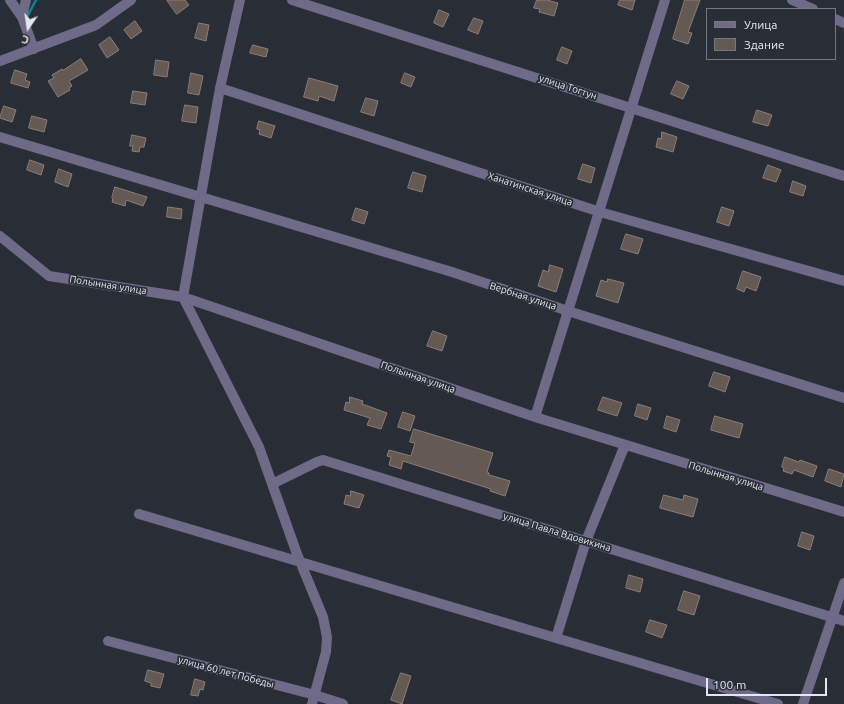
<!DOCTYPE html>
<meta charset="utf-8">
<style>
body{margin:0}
#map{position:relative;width:844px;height:704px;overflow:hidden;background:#282d36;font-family:Ubuntu,sans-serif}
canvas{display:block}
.legend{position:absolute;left:706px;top:8px;width:130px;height:52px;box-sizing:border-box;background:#282d36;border:1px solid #737880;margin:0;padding:5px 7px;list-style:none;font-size:12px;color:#e4e8ee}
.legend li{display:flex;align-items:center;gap:8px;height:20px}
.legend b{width:20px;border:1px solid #737880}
.north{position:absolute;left:8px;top:8px;width:40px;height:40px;-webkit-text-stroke:3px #282d36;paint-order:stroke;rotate:193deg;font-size:11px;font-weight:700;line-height:16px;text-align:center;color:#e4e8ee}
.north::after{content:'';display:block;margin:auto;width:14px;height:18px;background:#e4e8ee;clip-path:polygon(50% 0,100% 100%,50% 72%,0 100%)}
.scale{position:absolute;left:706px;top:678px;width:121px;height:18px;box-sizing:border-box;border:2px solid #e4e8ee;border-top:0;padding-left:5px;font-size:12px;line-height:14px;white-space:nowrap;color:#e4e8ee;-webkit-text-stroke:3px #282d36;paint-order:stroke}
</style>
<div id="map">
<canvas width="844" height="704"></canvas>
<ul class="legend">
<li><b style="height:5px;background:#6f6a87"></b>Улица</li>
<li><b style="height:11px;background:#655953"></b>Здание</li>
</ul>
<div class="north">С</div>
<div class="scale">100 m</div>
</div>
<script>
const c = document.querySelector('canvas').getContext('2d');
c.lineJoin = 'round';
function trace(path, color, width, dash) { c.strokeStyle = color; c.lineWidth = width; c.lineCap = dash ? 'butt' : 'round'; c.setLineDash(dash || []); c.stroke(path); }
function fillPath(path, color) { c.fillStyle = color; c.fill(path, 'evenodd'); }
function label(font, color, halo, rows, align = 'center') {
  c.font = font + ' Ubuntu,sans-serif'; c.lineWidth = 3.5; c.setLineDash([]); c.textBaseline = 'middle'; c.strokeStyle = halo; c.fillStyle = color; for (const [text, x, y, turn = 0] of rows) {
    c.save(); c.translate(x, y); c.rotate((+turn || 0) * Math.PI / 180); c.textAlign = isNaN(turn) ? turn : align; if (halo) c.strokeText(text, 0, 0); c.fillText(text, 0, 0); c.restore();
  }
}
trace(new Path2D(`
 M27 17 36 0`), '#0c849b', 2.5);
const building = new Path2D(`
 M167 0H185L189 5 177 14Z
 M537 0H550V1L558 3 554 16 539 12 540 9 534 8Z
 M620 0H635L632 10 618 5Z
 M685 0H700L688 32 692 33 688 44 673 39Z
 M439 10 449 14 443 27 434 23Z
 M474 18 483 21 478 34 468 30Z
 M135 21 142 31 131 39 124 30Z
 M199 23 209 25 206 41 195 38Z
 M110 37 119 50 107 58 99 45Z
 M253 45 268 49 266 57 250 53Z
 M562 47 572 51 567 64 557 60Z
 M81 59 88 70 69 81 72 86 69 88 70 90 58 97 48 81 54 78 52 75 62 69 63 70Z
 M156 60 169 62 167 77 154 75Z
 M15 70 27 74 25 80 30 82 28 88 11 83Z
 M191 73 203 76 199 95 188 93Z
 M405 73 415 77 411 87 401 83Z
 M309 78 338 86 334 101 319 96 318 101 304 97Z
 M677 81 689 86 683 99 671 94Z
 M133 91 147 93 145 105 131 103Z
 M366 98 378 101 374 116 361 112Z
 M185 105 198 107 196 123 182 121Z
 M4 106 16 110 12 122 0 118Z
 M757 110 772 115 768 126 753 122Z
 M32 116 47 120 44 132 29 128Z
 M259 121 275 126 271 138 259 134 260 130 257 129Z
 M662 132 677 137 673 152 656 147 658 138 661 139Z
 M132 135 146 138 144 147H140L139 152 132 151 133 146H130Z
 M30 160 44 165 41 175 27 170Z
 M583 164 595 168 591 183 578 179Z
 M768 165 781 170 776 182 763 178Z
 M59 169 72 174 68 187 55 182Z
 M413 172 426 176 422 192 408 188Z
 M793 181 806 186 803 196 790 192Z
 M115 187 147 197 143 206 126 200 125 206 112 202 113 199 112 198Z
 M168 207 182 209 181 219 167 217Z
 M722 207 734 211 729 226 717 222Z
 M356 208 368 212 364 224 352 220Z
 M626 234 643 239 638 254 621 249Z
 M550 265 563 269 556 292 538 286 543 270 548 272Z
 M743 271 761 277 756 291 746 287 744 292 737 289Z
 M608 279 624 283 618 303 596 296 601 280 607 282Z
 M433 331 447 336 442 351 427 346Z
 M714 372 730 377 725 392 709 386Z
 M350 397 363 401 362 404 387 413 381 429 367 425 370 418 344 410 346 402 349 403Z
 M603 397 622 403 617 416 598 410Z
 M638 404 651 408 647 420 635 416Z
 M403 412 415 416 410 431 398 427Z
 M667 416 680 420 676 432 664 428Z
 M715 416 743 424 739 438 711 430Z
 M414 429 493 453 487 472 489 473V475L510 481 505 496 490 491 491 489 403 461 401 469 389 465 391 457 387 456 389 450 411 456 415 443 410 442Z
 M785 457 799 462 800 460 817 466 813 477 794 470 792 474 783 471 784 468 782 467Z
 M829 469 844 474 841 487 825 481Z
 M351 491 364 495 359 508 344 504 346 495 350 496Z
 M664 495 683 500 684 495 698 499 693 517 660 508Z
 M802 532 814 536 810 550 798 546Z
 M629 575 643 579 640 592 626 588Z
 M684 591 700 596 694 615 678 610Z
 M650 620 667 625 662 638 646 632Z
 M148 670 164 674 160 688 151 686V683L145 681Z
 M401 673 411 676 402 704 391 700Z
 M195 679 205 682 203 690 200 689 198 696 191 695Z`);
fillPath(building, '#655953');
trace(building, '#8c7e79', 1);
trace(new Path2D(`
 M10 0 22 17 34 49
 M240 0 220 88 183 297 259 447 297 554 323 617 327 637 326 652 312 704
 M292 0 844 176
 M792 0 813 9
 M22 17 26 0
 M835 19 844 23
 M0 61 96 25 131 0
 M220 88 600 212 844 281
 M0 137 452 272 568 311 844 398
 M0 236 49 276 183 297 535 417 844 512
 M535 417 665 0
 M272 484 317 462 323 460 844 621
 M139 514 778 704
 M556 638 586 541 625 445
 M108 641 315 695 343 704
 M803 704 844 583`), '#6f6a87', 10);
label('10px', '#e4e8ee', '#282d36', [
 ["улица Тогтун",568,87,18],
 ["Ханатинская улица",530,189,18],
 ["Полынная улица",108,285,9],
 ["Вербная улица",523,296,18],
 ["Полынная улица",418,377,19],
 ["Полынная улица",726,476,17],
 ["улица Павла Вдовикина",557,532,17],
 ["улица 60 лет Победы",226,672,15]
]);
</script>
